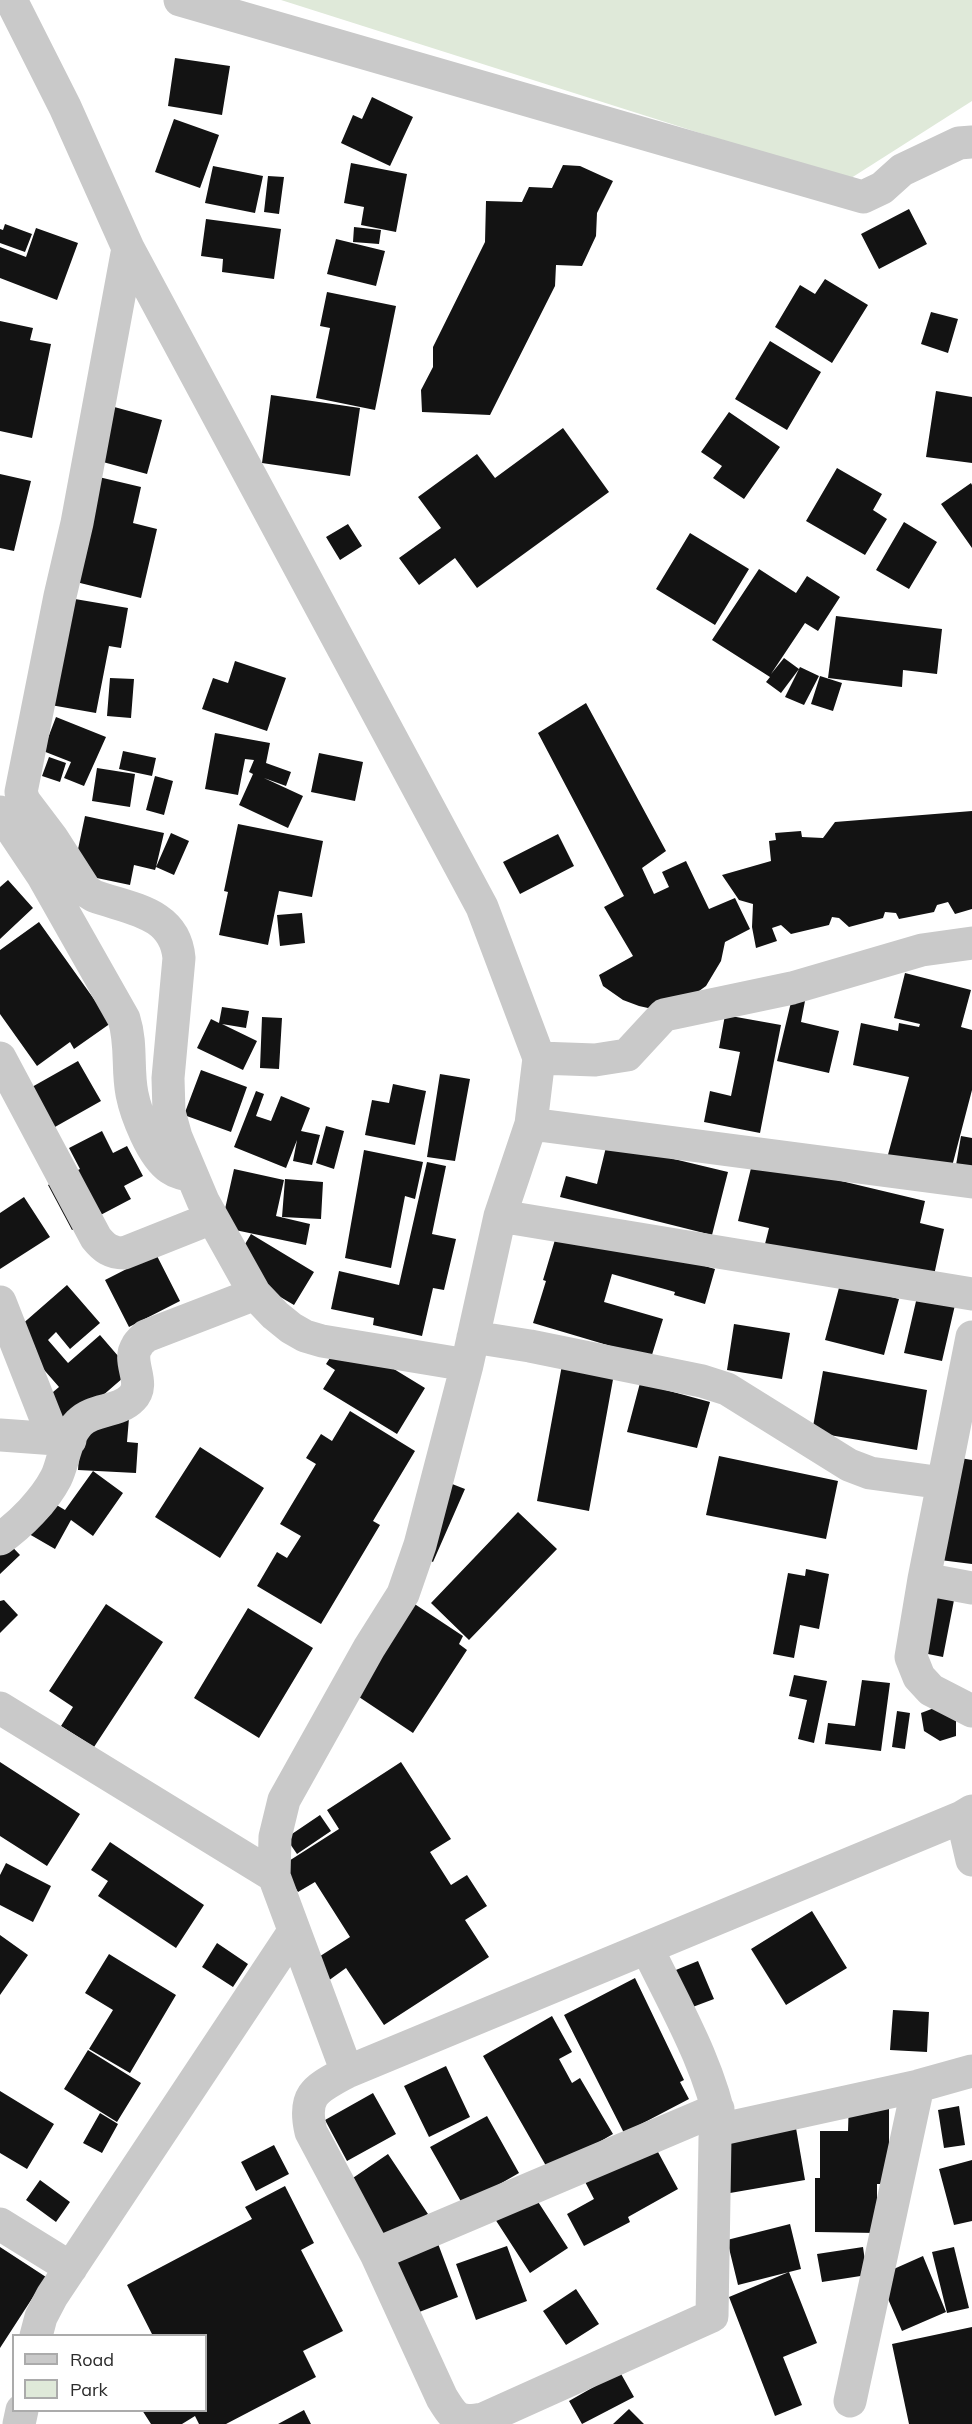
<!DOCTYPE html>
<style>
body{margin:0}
#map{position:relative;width:972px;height:2424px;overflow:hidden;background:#fff;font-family:Mulish,sans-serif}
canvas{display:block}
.legend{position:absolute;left:12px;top:2334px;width:195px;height:78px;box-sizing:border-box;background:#fff;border:2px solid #ababab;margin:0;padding:8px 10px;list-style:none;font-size:18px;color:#2c2c2c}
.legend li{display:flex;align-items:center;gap:12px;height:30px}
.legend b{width:30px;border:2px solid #ababab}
</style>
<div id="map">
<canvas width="972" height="2424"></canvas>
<ul class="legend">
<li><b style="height:8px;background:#c9c9c9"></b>Road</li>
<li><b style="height:16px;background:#dfe9d9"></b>Park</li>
</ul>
</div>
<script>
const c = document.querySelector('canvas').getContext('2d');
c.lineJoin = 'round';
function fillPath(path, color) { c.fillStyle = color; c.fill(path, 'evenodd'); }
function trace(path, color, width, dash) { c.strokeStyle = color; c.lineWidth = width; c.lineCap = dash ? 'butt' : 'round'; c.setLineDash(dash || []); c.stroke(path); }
fillPath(new Path2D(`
 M281 0H972V101L848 180Z`), '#dfe9d9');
fillPath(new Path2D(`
 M175 58 230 66 222 115 168 106Z
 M372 97 413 117 390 166 341 143 353 115 362 119Z
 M174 119 219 135 200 188 155 172Z
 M351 163 407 174 396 232 361 225 364 207 344 203Z
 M563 165 580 166 613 181 597 213 596 236 582 266 556 265 555 286 490 415 422 412 421 390 433 367V347L485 242 486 201 522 202 529 187 552 188Z
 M213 166 263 176 255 213 205 203Z
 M268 176 284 177 279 214 264 212Z
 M909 209 927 244 879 269 861 234Z
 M206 219 281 229 274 279 222 272 223 259 201 256Z
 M5 224 32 234 25 252 0 243V229L3 230Z
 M354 227 381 230 379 244 353 242Z
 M36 228 78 243 57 300 0 278V247L26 257Z
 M336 239 385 251 376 286 327 274Z
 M825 279 868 305 832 363 775 327 800 285 815 294Z
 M327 292 396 306 375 410 316 398 330 328 320 326Z
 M931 312 958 319 948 353 921 344Z
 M0 321 33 328 30 340 51 344 32 438 0 431Z
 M770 341 821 372 787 430 735 399Z
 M936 391 972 397V463L926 457Z
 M271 395 360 408 350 476 262 463Z
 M107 405 162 420 147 474 92 459Z
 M729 412 780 447 744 499 713 478 722 466 701 452Z
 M563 428 609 492 477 588 455 558 419 585 399 558 441 528 418 497 477 454 495 478Z
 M837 468 882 494 873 510 887 519 865 555 806 521Z
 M0 474 31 481 14 551 0 548Z
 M86 474 141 487 133 523 157 529 141 598 68 580Z
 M971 483 972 485V548L941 504Z
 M904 522 937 542 909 589 876 570Z
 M348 524 362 546 340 560 326 537Z
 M690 533 749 569 715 625 656 589Z
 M759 569 796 593 807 576 840 597 818 631 805 623 771 674 784 658 799 669 781 693 766 682 770 677 712 640Z
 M69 598 128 608 121 648 109 646 96 713 45 704Z
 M836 616 942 629 937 674 903 670 902 687 828 678Z
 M235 661 286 678 267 731 202 709 213 678 228 683Z
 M800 667 819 676 804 705 785 697Z
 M820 676 842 683 833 711 811 704Z
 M110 678 134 679 131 718 107 716Z
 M586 703 666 851 642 868 654 894 669 887 662 872 686 861 709 909 735 898 750 929 725 942 721 961 706 986 685 1001 657 1010 639 1006 623 1000 603 986 599 975 633 956 604 907 624 896 538 733Z
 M56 717 106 737 84 786 64 778 71 762 43 751Z
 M215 733 270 743 266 763 291 772 286 786 264 778 303 796 288 828 239 805 253 774 249 772 254 760 245 759 238 795 205 789Z
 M123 751 156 758 152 776 119 769Z
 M319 753 363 762 355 801 311 792Z
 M49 757 66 763 60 782 42 776Z
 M97 768 135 774 130 807 92 801Z
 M155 776 173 781 164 815 146 810Z
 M972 811V909L955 914 948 902 937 905 934 912 899 919 896 913 885 912 883 918 849 927 839 918 832 917 829 925 791 934 781 925 772 928 777 941 756 948 752 927 753 904 739 900 722 875 771 861 769 841 776 840 775 833 801 831 802 837 823 838 835 822Z
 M85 816 164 833 156 867 171 833 189 841 174 875 156 867 155 870 134 865 130 885 73 873Z
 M238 824 323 841 312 897 279 891 268 945 219 935 228 892 224 891Z
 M558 834 574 866 520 894 503 862Z
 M8 880 33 908 0 939V887Z
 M302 913 305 943 280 946 277 915Z
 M39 922 111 1023 74 1049 70 1042 37 1066 0 1014V950Z
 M905 973 971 990 961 1027 972 1030V1090L949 1178 886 1162 909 1077 853 1065 861 1023 898 1031 899 1023 919 1027 920 1024 894 1018Z
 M792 998 805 1001 801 1022 839 1031 829 1073 777 1061Z
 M222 1007 249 1011 246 1028 222 1024 257 1041 243 1070 197 1048 211 1019 219 1023Z
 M725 1015 781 1025 760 1133 704 1122 710 1091 731 1096 740 1052 719 1048Z
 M262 1017 282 1018 279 1069 260 1068Z
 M78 1061 101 1101 39 1136 16 1096Z
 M201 1070 247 1087 231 1132 184 1115Z
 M440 1074 470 1079 455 1161 427 1157Z
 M393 1084 426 1091 415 1145 365 1135 372 1100 389 1103Z
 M256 1091 264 1094 256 1116 271 1121 281 1096 310 1108 301 1131 320 1135 312 1165 293 1161 297 1140 286 1168 234 1147Z
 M326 1126 344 1131 334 1169 316 1163Z
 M102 1131 113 1153 127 1146 143 1176 124 1186 131 1199 72 1230 48 1185 80 1169 69 1148Z
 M961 1136 972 1138V1174L955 1171Z
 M607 1143 728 1172 712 1235 560 1197 566 1176 597 1184Z
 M364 1150 423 1162 415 1199 405 1196 391 1268 345 1258Z
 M753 1160 925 1201 920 1223 944 1229 933 1280 765 1244 769 1228 738 1221Z
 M427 1162 446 1166 432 1234 456 1239 444 1290 433 1288 422 1336 373 1325 374 1318 331 1309 339 1271 399 1285Z
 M234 1169 284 1180 276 1216 310 1224 306 1245 221 1227Z
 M285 1179 323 1182 321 1219 282 1217Z
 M24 1197 50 1237 0 1269V1213Z
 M560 1223 715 1269 705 1304 674 1295 675 1292 612 1274 604 1302 663 1319 651 1358 533 1323 546 1281 543 1280Z
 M251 1234 314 1272 294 1305 231 1268Z
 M156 1254 180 1301 129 1327 105 1280Z
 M840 1284 899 1299 884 1355 825 1340Z
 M67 1285 100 1323 70 1349 56 1332 48 1340 68 1363 100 1335 131 1371 64 1429 40 1403 59 1387 12 1333Z
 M917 1297 955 1305 942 1361 904 1353Z
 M734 1324 790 1333 782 1379 727 1370Z
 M343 1338 425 1388 397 1434 323 1389 335 1370 326 1364Z
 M562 1365 614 1374 589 1511 537 1501Z
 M823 1371 927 1390 917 1450 812 1432Z
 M640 1383 710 1402 697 1448 627 1432Z
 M350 1411 415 1451 373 1521 380 1525 321 1624 257 1586 277 1552 287 1558 301 1536 280 1524 316 1464 306 1458 321 1434 332 1441Z
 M82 1416 129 1418 127 1442 138 1443 136 1473 78 1470Z
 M200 1447 264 1488 220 1558 155 1517Z
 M719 1456 838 1481 826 1539 706 1515Z
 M948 1456 972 1460V1564L932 1559Z
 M93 1471 123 1493 93 1536 71 1520 55 1549 29 1534 48 1500 65 1510Z
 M447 1482 465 1489 433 1562 416 1554Z
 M518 1512 557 1549 469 1640 431 1603Z
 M0 1534 20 1555 0 1574Z
 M806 1569 829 1574 819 1629 800 1625 794 1658 773 1654 788 1573 805 1576Z
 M911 1586 955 1595 943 1657 898 1648Z
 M401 1595 463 1636 459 1644 467 1650 413 1733 356 1695Z
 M4 1600 18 1615 0 1633V1601Z
 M106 1604 163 1642 94 1747 61 1726 73 1707 49 1691Z
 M248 1608 313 1648 259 1738 194 1698Z
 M794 1675 827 1681 814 1743 798 1739 807 1700 789 1696Z
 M862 1680 890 1683 881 1751 825 1744 828 1723 855 1726Z
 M942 1705 956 1717V1736L940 1741 924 1731 921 1713Z
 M897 1711 910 1713 905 1749 892 1747Z
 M0 1762 80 1814 47 1866 0 1836Z
 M401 1762 451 1839 430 1852 451 1885 467 1875 487 1906 465 1920 489 1957 384 2025 346 1968 328 1981 314 1960 350 1937 315 1882 298 1892 281 1866 339 1829 327 1810Z
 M320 1815 331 1831 297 1854 286 1838Z
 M110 1842 204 1905 176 1948 98 1896 108 1881 91 1870Z
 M6 1863 51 1886 33 1922 0 1905V1875Z
 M812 1911 847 1968 786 2005 751 1949Z
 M0 1935 28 1955 0 1995Z
 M217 1943 248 1964 233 1987 202 1967Z
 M109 1954 176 1995 130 2073 89 2049 113 2010 85 1993Z
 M698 1961 714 1999 682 2011 666 1974Z
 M635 1978 684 2080 680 2082 689 2099 624 2133 564 2015Z
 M893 2010 929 2012 927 2052 890 2050Z
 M552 2016 572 2052 559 2059 572 2083 580 2078 613 2134 549 2171 483 2056Z
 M88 2050 141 2083 117 2122 64 2089Z
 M446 2066 470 2117 429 2137 404 2086Z
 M0 2091 54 2124 27 2169 0 2153Z
 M373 2093 396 2134 347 2161 325 2120Z
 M849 2100H889V2184H877V2233L815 2232V2178H820V2131H848Z
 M959 2106 965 2145 944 2148 938 2110Z
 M100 2113 118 2124 102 2153 83 2143Z
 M487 2116 519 2173 463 2205 430 2147Z
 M796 2128 805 2180 730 2193 721 2141Z
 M651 2139 678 2189 628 2217 630 2222 584 2246 567 2214 594 2199 582 2176Z
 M274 2145 289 2174 256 2191 241 2162Z
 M388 2154 428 2214 387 2242 347 2182Z
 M972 2160V2221L954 2225 939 2169Z
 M40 2180 70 2202 56 2222 26 2200Z
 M285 2186 314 2243 301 2250 343 2331 303 2351 316 2377 226 2424H199L195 2416 182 2424H151L142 2410H206V2336H153L127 2285 252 2219 245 2207Z
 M533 2194 568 2248 530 2273 495 2219Z
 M790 2224 801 2269 738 2285 727 2240Z
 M437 2241 458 2297 409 2316 388 2260Z
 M507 2246 527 2301 476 2320 456 2264Z
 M0 2247 46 2277 0 2348Z
 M863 2247 867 2275 822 2282 817 2254Z
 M954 2247 969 2308 947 2313 932 2252Z
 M923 2256 946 2312 902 2331 878 2276Z
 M789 2272 817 2343 783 2357 802 2405 775 2416 729 2297Z
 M576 2289 599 2324 566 2345 543 2311Z
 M972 2327V2424H909L892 2344Z
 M620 2372 634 2397 582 2424 569 2401Z
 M629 2409 644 2424H613Z
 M304 2410 311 2424H278Z`), '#131313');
trace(new Path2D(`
 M11 0 65 107 128 248 482 907 539 1058 595 1060 627 1055 664 1015 792 988 922 950 972 943
 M180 0 863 197 882 188 902 170 959 143 972 142
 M128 248 77 523 60 596 21 792 24 801 52 838 86 891 94 896C130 909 175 912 179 958L168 1078 169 1112 176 1137 203 1201 255 1294 275 1315 291 1328 305 1336 322 1341 467 1365
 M0 812 43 876 124 1019C132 1044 127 1069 132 1094 136 1114 152 1156 170 1168 177 1173 184 1174 192 1175
 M0 1058 96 1238C104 1248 111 1253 124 1253L212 1218
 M531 1124 972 1182
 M500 1216 972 1294
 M0 1302 54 1439
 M473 1337 530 1346 702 1381 727 1389 849 1465 870 1473 943 1483
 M972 1337 924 1579 911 1657 919 1677 931 1690 972 1711
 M0 1435 70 1440
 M0 1539C21 1524 44 1501 56 1478 64 1462 65 1437 79 1423 93 1408 118 1413 132 1398 147 1383 126 1362 137 1346 139 1342 143 1339 146 1336L255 1294
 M924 1579 972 1588
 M0 1708 274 1876
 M962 1817 972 1860
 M647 1948C675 2006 710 2065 722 2129L715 2138 712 2316 483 2419C458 2423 455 2419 442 2398L376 2254 311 2132C302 2094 316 2089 347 2072L962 1817 972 1811
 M347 2072 274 1876 275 1837 284 1800 369 1648 403 1594 420 1545 467 1365 500 1216 531 1124 539 1058
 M722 2129 918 2086 972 2071
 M0 2224 71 2268
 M376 2254 718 2109
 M36 2336 41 2317 52 2296 293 1933
 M850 2401 918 2086
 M19 2424 22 2410`), '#c9c9c9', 33);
</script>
